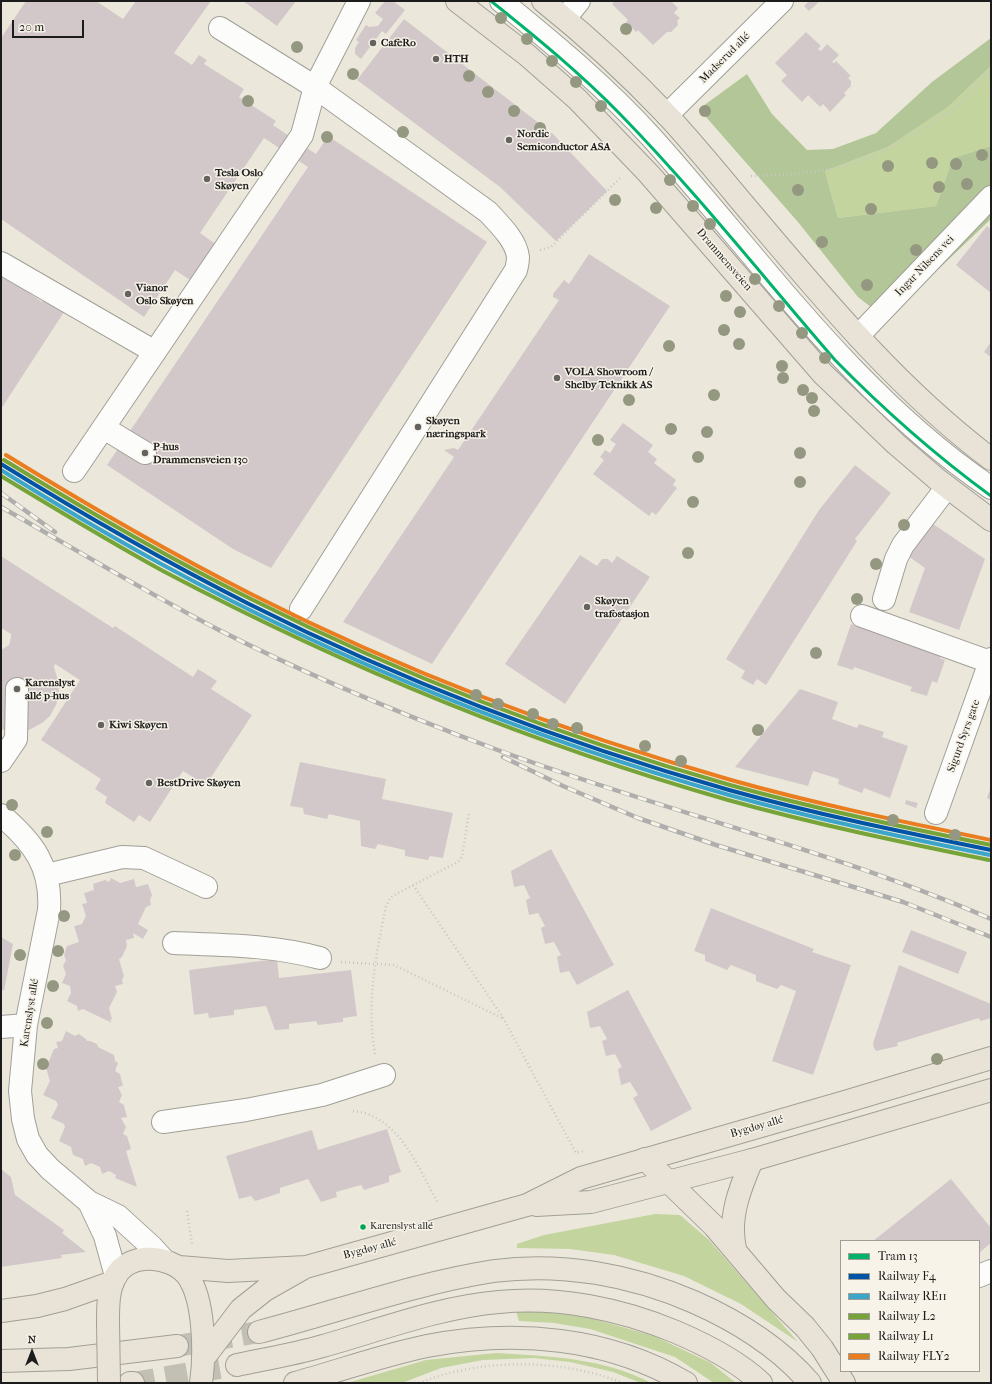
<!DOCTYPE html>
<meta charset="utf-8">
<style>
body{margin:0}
#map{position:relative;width:992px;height:1384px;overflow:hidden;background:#ebe8db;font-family:"IM FELL French Canon",serif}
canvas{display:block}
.frame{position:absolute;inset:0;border:2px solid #1c1c1c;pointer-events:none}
.legend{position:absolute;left:840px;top:1240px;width:140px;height:132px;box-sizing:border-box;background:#f7f3e8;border:1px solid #9f9d96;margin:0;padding:5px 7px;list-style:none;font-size:12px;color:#1c1c1c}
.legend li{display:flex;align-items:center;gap:8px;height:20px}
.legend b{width:20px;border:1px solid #9f9d96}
.north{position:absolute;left:12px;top:1332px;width:40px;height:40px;-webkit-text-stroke:3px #f7f3e8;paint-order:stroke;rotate:0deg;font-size:11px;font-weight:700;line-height:16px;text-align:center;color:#1c1c1c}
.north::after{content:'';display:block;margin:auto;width:14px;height:18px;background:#1c1c1c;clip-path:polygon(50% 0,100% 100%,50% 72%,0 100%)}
.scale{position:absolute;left:12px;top:20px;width:72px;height:18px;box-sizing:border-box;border:2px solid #1c1c1c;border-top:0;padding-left:5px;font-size:12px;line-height:14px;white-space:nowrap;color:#1c1c1c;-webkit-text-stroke:3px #f7f3e8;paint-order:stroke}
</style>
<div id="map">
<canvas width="992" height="1384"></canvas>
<div class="frame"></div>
<ul class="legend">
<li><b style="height:5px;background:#00b26b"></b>Tram 13</li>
<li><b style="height:5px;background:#0054a6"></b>Railway F4</li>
<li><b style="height:5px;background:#3ca6ca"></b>Railway RE11</li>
<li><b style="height:5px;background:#76a438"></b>Railway L2</li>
<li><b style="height:5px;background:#76a438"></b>Railway L1</li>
<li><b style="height:5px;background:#ea7d20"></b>Railway FLY2</li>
</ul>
<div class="north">N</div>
<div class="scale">20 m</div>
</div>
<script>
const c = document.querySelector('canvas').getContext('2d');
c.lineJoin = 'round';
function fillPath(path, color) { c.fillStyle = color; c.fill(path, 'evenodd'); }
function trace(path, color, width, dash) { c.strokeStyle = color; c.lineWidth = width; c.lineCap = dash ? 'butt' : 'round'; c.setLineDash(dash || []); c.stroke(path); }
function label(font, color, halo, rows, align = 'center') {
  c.font = font + ' "IM FELL French Canon",serif'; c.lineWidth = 3; c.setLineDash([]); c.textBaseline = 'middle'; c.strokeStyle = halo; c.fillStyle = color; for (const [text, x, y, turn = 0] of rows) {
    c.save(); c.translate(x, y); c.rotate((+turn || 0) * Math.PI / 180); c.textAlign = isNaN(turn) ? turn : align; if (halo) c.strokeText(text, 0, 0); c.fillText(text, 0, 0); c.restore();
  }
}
fillPath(new Path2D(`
 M991 66V146L953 158 936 206 838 218 825 171 888 147 948 107Z
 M655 1214 680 1215 709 1240 798 1342 741 1304 684 1276 614 1255 570 1249 517 1248V1244L544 1235Z
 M516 1311 543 1312 587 1317 654 1336 711 1363 736 1383H714L675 1357 590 1329 554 1323 519 1321Z
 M496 1353C547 1356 605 1358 651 1383H641L613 1372 570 1362 534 1358 483 1360 441 1368 402 1383H347L426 1360Z`), '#c4d49e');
fillPath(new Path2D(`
 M991 38V66L948 107 888 147 825 171 838 218 936 206 953 158 991 146V219L886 319 858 297 798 222 699 109 747 74 772 114 807 150 833 149 876 133 932 82Z`), '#b2c697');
fillPath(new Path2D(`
 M26 1H96L123 19 136 1H211L174 53 192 65 199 55 207 60 204 64 244 89 239 97 276 121 273 125 316 154 328 136 487 242 271 568 233 549 107 465 308 167 264 138 200 233 217 245 193 282 175 270 144 317 1 219V38Z
 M243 1H296L277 26Z
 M385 1H393L405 10 386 34 382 31 361 59 355 54V48L359 42 356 40 366 25 369 27 378 26 383 19 375 13Z
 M615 1H671L678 8 674 13 680 18 677 21 678 25 671 32H667L653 45 638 30 636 32 626 22 628 20 612 4Z
 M809 1H820L809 11 804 6Z
 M404 19 553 134 607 191 556 241 500 187 357 80Z
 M806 32 821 46 818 49 821 51 827 44 839 55 832 62 834 63 836 61 851 76 848 78 851 81V86L844 93 846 95 830 112 823 104 820 107 808 95 802 102 781 81 787 75 775 63Z
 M987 226 991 229V293L956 265Z
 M589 254 670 306 432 664 343 622 454 457 444 450 454 448 458 450 559 300 553 297V294L564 280 569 284Z
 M1 273 42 302 44 299 64 312 1 409Z
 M991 342V357L984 352Z
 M623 423 653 445 648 452 657 459 654 463 676 480 673 485 677 488 656 515 652 512 649 516 593 474 604 460 600 457 605 450 610 453 616 444 610 440Z
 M855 465 891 493 855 539 857 541 766 685 757 679 753 685 741 678 745 671 726 659 819 510Z
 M930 522 985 559 959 630 909 612 925 568 908 556Z
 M580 555 597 566 602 559H608L612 563 617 556 650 577 565 704 505 664Z
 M1 556 113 628 115 626 193 677 198 669 217 681 211 689 252 715 206 785 183 771 150 822 139 815 134 822 105 803 107 797 95 789 101 779 41 740 80 680 55 664 54 667 58 680 59 695 56 705 50 716 42 723 27 731H9L1 729V650L9 645 11 637V634L1 628Z
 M851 624 941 655 940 658 945 660 937 683 932 681 927 696 910 691 912 687 854 667 853 670 837 665Z
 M800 689 838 702 832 719 857 728 859 724 884 732 882 737 908 746 890 798 864 788 862 793 838 784 839 779 813 771 808 786 735 767Z
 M300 762 386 779 382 799 453 813 443 858 430 856 428 860 405 856V850L378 844 375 849 361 846 360 821 329 814 327 819 304 814 303 808 290 806Z
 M991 787V800L987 798Z
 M906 800 918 803 916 808 905 804Z
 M551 849 614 965 577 985 569 971 560 973 557 957 561 955 554 942 545 944 541 928 545 926 538 913 529 915 526 900 530 898 524 885 514 887 511 871Z
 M111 878 120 883 134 879 136 887 148 884 152 895 150 900 151 905 146 907 138 924 148 930 143 939 133 933 134 938 126 940 127 946 122 957 119 959 124 976 122 980 123 984 115 986 117 992 109 1008 112 1019 110 1020 112 1023 83 1009 78 1011 77 1006 67 1001 71 993 70 986 62 983 66 974 63 966 66 960 64 955 67 946 79 942 74 926 82 924 86 916 82 904 87 903 84 893 94 890 93 884 105 880 109 882Z
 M711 908 814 949 812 952 851 965 813 1075 772 1061 796 991 781 985 777 989 756 981V975L731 965 727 970 705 961V955L694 951Z
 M911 930 967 952 958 974 902 952Z
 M1 937 13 944 4 991 1 989Z
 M277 959 279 978 351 970 357 1016 343 1018V1022L318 1025 316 1021 289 1024V1029L275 1030 266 1006 234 1010V1015L209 1018 208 1013 194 1015 189 970Z
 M899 965 991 1004V1018L980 1021 979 1018 897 1043 898 1046 876 1051 874 1048 873 1043Z
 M628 990 692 1109 651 1131 633 1098 638 1095 630 1082 621 1085 618 1069 622 1067 615 1054 606 1056 602 1041 607 1039 600 1026 590 1028 587 1012Z
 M66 1031 75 1036 79 1034 86 1039 87 1041H90L97 1044 98 1047 114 1055 115 1061 118 1063 115 1071 120 1074 123 1086 118 1087 122 1095 119 1102 124 1105 127 1117 121 1118 126 1127 123 1134 127 1136 131 1149 126 1151 137 1187 115 1178 116 1175 109 1171 102 1174 100 1167 91 1163 85 1166 83 1159 73 1155 71 1147 59 1141 65 1127 64 1124 51 1118 58 1105 56 1101 43 1095 50 1081 46 1068 54 1049 58 1048 56 1042 62 1041Z
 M387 1129 401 1172 389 1176V1182L364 1190 361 1185 336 1192 337 1197 321 1202 308 1179 280 1188V1193L255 1201 251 1196 239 1199 226 1156 312 1130 318 1150Z
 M1 1169 11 1177 15 1195 64 1230 62 1233 86 1252 61 1255 62 1258 1 1267Z
 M951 1179 991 1228V1243L979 1253V1241H873Z`), '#d2c8c9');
trace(new Path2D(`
 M177 1346 259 1332
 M133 1383 237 1365`), '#c2bfb5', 22, [22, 11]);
const minor = new Path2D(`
 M501 1C554 44 607 88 653 139 761 260 855 396 991 488
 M565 18 579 1
 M667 115 782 1
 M1 263 155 352
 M858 336 991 197
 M104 428 145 453
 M74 471 302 135 315 87 220 28
 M884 599 896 559 903 545 947 487
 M301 609 516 270C517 266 518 261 518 257 516 240 499 224 488 212L315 87 359 1
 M862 616 990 662
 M1 761 16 739 17 689
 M936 813 991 659
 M1 815C33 842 52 867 49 910L26 1025 20 1091 23 1119 28 1139 37 1155 50 1169 89 1202 118 1216 152 1247 163 1259
 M47 875 122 857 144 858 206 887
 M174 943C224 945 272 945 320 958
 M1 1027 26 1025
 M163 1122 246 1110 322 1095 384 1075
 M89 1202 105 1236 116 1276
 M979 1276 991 1271`);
const major = new Path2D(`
 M457 1 527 55 577 99 649 174 823 374 896 444 938 480 991 520
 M543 1C587 36 628 74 667 115 692 142 716 171 740 200 818 292 894 386 991 459
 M536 1205 591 1202 752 1160 991 1090
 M179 1267 228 1271 306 1267 527 1205 581 1178 848 1101 991 1058
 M108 1322C108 1307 108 1290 115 1277 130 1251 170 1255 187 1275 205 1299 205 1355 201 1383
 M203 1359 241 1309 265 1290 302 1269`);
const highway = new Path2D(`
 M645 1159 714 1226 776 1299 805 1327 822 1348 844 1383
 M735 1248C728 1218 740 1188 752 1160
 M1 1311 37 1306 65 1299 113 1282
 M259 1332C336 1312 416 1283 494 1271 562 1262 632 1275 694 1302 737 1321 779 1347 810 1383
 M1 1361 69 1359 177 1346
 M237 1365C266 1359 295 1354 323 1346 380 1330 439 1307 499 1302 558 1296 621 1309 676 1332 704 1344 738 1361 761 1383
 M130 1383H133
 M295 1383C339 1371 383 1355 427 1346 515 1329 608 1337 686 1383`);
trace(minor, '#a19f97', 24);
trace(major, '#a19f97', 24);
trace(highway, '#a19f97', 24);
trace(new Path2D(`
 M751 176C791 175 833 172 871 157 897 147 934 123 957 106 969 96 980 82 991 71
 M540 250 551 247 620 178
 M413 885 502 1016 576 1153 584 1151
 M341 962 394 965 504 1019
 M375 1054C366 1004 376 955 386 906L390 898 396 894 458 862 462 857 469 812
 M353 1111C399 1115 418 1168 438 1203
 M187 1211 192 1244
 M419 1383C482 1358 560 1358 623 1383`), '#c7c6c3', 2.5, [1, 3]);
trace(minor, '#fcfcfa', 22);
trace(major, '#e9e3d7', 22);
trace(highway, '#e9e3d7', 22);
const rail = new Path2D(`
 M1 493 55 532
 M1 507C73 548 144 591 217 629 307 675 401 714 495 749 659 810 830 849 991 919
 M503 757 563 786 638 818 716 845 903 902 991 937`);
trace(rail, '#afaeac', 4.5);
trace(rail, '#f7f3e8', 3, [9]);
const majorBridge = new Path2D(`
 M108 1322 109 1383`);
trace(majorBridge, '#a19f97', 24, []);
trace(majorBridge, '#e9e3d7', 22);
trace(new Path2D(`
 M1 464C82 514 164 561 249 604 402 681 564 743 729 790 815 814 903 832 991 850`), '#0054a6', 4);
trace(new Path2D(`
 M1 470C54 503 108 535 163 565 342 662 533 739 729 795 815 819 902 837 990 855`), '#3ca6ca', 4);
trace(new Path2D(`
 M4 460C84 509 166 557 251 599 404 676 565 738 730 785 816 809 903 827 991 845`), '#76a438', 4);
trace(new Path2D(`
 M1 476C54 508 108 541 163 571 343 666 532 744 728 800 814 824 901 842 989 860`), '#76a438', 4);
trace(new Path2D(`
 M6 455C87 505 168 552 253 595 405 672 567 733 731 780 816 804 904 822 991 840`), '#ea7d20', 4);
trace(new Path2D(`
 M491 1C536 37 580 73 620 114 696 192 764 278 835 360 884 410 935 455 991 496`), '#00b26b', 3);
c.fillStyle = '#949881';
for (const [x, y] of [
 [501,18],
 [626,29],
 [527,39],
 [297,47],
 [552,61],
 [353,74],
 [469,76],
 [576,82],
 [488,92],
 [248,101],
 [601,106],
 [514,111],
 [705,111],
 [540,128],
 [403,132],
 [327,137],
 [982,155],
 [932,163],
 [956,164],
 [888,166],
 [670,180],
 [967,184],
 [939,187],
 [798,190],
 [615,200],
 [693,206],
 [656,208],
 [871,209],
 [710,224],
 [822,242],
 [916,250],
 [755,279],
 [867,285],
 [726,296],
 [779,306],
 [740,312],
 [724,330],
 [802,333],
 [739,344],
 [669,346],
 [825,358],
 [782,366],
 [783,378],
 [803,390],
 [714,395],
 [812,398],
 [629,400],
 [814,411],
 [671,429],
 [707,432],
 [598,440],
 [800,453],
 [698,457],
 [800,482],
 [693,502],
 [904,525],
 [688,553],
 [876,564],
 [857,599],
 [816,653],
 [476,695],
 [498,704],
 [533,714],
 [553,724],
 [577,728],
 [758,730],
 [645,746],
 [681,761],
 [12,805],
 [893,820],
 [47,832],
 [955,835],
 [15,855],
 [64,916],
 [58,951],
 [20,955],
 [53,986],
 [47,1023],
 [937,1059],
 [43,1064]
]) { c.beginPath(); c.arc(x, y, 6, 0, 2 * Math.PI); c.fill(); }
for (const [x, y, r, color] of [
 [373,43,4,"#64635f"],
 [436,59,4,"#64635f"],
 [509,140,4,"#64635f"],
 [207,179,4,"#64635f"],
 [128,294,4,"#64635f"],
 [557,378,4,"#64635f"],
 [418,427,4,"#64635f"],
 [145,453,4,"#64635f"],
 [587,607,4,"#64635f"],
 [17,689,4,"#64635f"],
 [101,725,4,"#64635f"],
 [149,783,4,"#64635f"],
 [363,1227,3.5,"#00a651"]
]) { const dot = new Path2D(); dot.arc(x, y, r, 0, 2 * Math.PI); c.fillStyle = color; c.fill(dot); trace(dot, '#f7f3e8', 1.5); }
label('10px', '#1c1c1c', '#f7f3e8', [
 ["Karenslyst allé",370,1227]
], 'left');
label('bold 11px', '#1c1c1c', '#f7f3e8', [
 ["CafeRo",381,43],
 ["HTH",444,59],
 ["Nordic",517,134],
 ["Semiconductor ASA",517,147],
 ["Tesla Oslo",215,173],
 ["Skøyen",215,186],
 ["Vianor",136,288],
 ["Oslo Skøyen",136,301],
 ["VOLA Showroom /",565,372],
 ["Shelby Teknikk AS",565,385],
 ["Skøyen",426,421],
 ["næringspark",426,434],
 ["P-hus",153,447],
 ["Drammensveien 130",153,460],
 ["Skøyen",595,601],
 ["trafostasjon",595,614],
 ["Karenslyst",25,683],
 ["allé p-hus",25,696],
 ["Kiwi Skøyen",109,725],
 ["BestDrive Skøyen",157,783]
], 'left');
label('11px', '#1c1c1c', '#f7f3e8', [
 ["Madserud allé",725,58,-45],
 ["Drammensveien",724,260,49],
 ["Ingar Nilsens vei",925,266,-46],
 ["Sigurd Syrs gate",964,736,-70],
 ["Karenslyst allé",30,1013,-81],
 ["Bygdøy allé",757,1127,-16],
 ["Bygdøy allé",370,1249,-15]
]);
</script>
